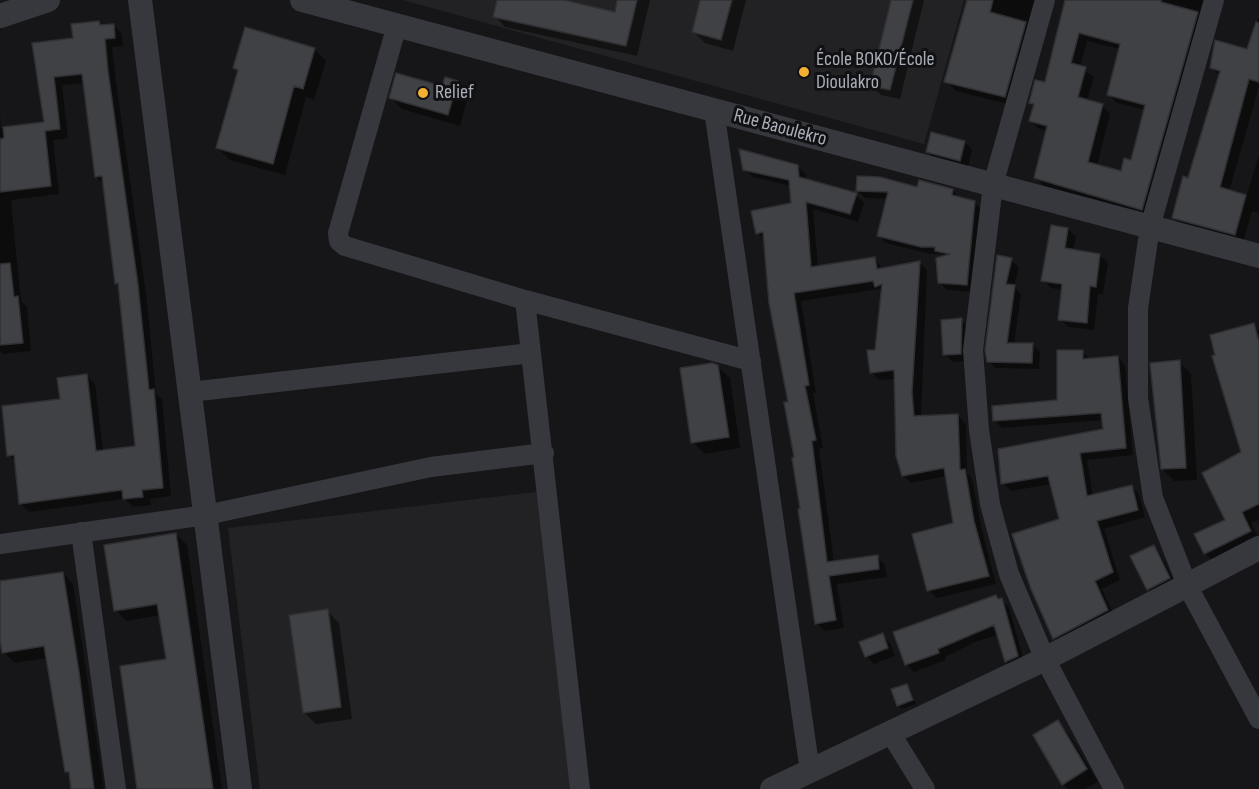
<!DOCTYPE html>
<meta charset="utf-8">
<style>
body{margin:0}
canvas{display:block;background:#161618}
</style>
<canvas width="1259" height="789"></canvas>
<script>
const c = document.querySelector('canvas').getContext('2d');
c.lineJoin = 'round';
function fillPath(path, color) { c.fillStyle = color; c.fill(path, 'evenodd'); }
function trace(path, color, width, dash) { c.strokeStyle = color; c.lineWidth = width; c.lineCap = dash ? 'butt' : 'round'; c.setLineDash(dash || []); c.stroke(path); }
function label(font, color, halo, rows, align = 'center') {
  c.font = font + ' "Sofia Sans Condensed",sans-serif'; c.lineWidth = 6; c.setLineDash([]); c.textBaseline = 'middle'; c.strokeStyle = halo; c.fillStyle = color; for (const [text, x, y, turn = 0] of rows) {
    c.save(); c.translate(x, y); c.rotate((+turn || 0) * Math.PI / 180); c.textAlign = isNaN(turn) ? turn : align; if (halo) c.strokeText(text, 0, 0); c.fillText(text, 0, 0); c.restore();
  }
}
fillPath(new Path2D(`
 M403 0H964L924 144Z
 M537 492 575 789H260L228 528Z`), '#222225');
fillPath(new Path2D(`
 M498 0H557L616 14 619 0H650L637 56 505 27 495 16Z
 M702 0H746L733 51 705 43 693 31Z
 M892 0H924L900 99 881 95 871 85Z
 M968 0H1042L1015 106 956 91 946 81Z
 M1067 0H1212L1150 217 1044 186 1036 178 1048 131 1039 129 1031 121 1035 107 1030 102 1046 84ZM1087 41 1120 49 1109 95 1117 103 1145 110 1132 162 1122 173 1097 166 1110 114 1102 105 1087 101 1094 77 1080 67Z
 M1259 17V87L1229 192 1246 197 1259 155V213L1252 211 1243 242 1182 226 1173 217 1189 180 1220 76 1212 68 1248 51Z
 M99 23 102 26 113 25 122 34 123 46 112 47 116 81 146 294 156 394 162 399 171 496 150 499 151 505 133 507 125 499 29 512 20 503 16 463 9 455 87 376 95 384 103 451 136 447 120 287 116 283 105 185 96 177 84 83 62 85 68 138 53 140 59 194 11 200 21 301 27 307 31 351 3 354 0 351V113L1 129 45 123 34 44 75 40Z
 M314 49 326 61 314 100 306 97 285 175 230 160 218 148 239 72 235 68Z
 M457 82 469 94 460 126 402 109 390 97 443 88Z
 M965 142 972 150 968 168 935 159 927 152Z
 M797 166 806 174V180L856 195 864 203 858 222 813 209 818 268 875 259 883 270 919 262 927 270 921 417 958 416 966 424 967 473 972 479 982 530 996 584 937 598 929 590 955 524 947 476 911 483 903 475 896 379 879 380 871 372 883 293 879 289 801 301 816 393H813L823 448 819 449 834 562 877 557 885 565 887 577 837 584 844 628 825 631 816 623 789 403 765 241 757 233 793 204 791 186 753 177 744 169Z
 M918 188 952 190 960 198 974 202 982 210 975 292 947 290 939 282 944 257 941 254H930L886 243 879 236 888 199 865 198 857 190Z
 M1068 229 1076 237 1073 251 1100 255 1108 263 1103 294H1098L1094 330 1068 327 1060 319 1063 290 1051 288 1043 280Z
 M1011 260 1019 267 1014 286 1021 294 1014 344 1033 345 1040 352 1039 369 996 368 988 361Z
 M961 320 969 328 968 361 953 362 945 354Z
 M1253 325 1259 331V520L1251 523 1259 539 1216 564 1205 553 1227 520 1242 453Z
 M1082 352 1091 360 1118 357 1125 365 1133 455 1087 460 1093 496 1131 486 1139 494 1145 517 1104 529 1120 580 1102 589 1115 618 1062 646 1054 638 1061 520 1052 484 1011 491 1003 483 1105 430 1104 420 1002 428 994 420 1059 402Z
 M1179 362 1191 374 1197 480 1174 481 1162 469Z
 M717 366 730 378 740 448 705 454 693 442Z
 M176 534 187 545 222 789H141L167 660 161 615 126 621 116 610ZM164 601 165 604 122 611V608Z
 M1154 547 1161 555 1177 586 1156 597 1148 589Z
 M63 573 73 584 104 789H73L71 776 67 772 48 658 14 663 4 652 0 629V583Z
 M996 596 1009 607 1025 664 1013 669 1006 662 998 635 975 642 945 657 946 660 914 672 906 664Z
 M327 611 339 623 352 719 316 724 304 712Z
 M882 635 890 643 895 656 874 664 866 656Z
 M907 685 916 704 902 709 898 705Z
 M1057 722 1069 734 1098 782 1085 789H1068L1063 784Z`), '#0007');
const building = new Path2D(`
 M497 0H564L615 12 617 0H637L626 46 493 17Z
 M700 0H732L721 40 692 32Z
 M891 0H913L890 90 870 86Z
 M967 0H993L990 12 1026 22 1005 97 944 82Z
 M1065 0H1161V2L1198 12 1142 210 1034 178 1047 126 1029 121 1034 104 1029 103 1035 80 1045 82ZM1079 33 1120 44 1107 95 1145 105 1131 160 1124 158 1121 171 1088 162 1103 104 1078 97 1086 67 1071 63Z
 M99 21 100 25 114 24 115 38 105 39 108 71 138 285 149 390 154 389 163 488 142 490 143 497 123 499 122 490 19 504 14 455 7 456 2 406 60 399 57 378 87 374 96 451 135 446 118 283 115 284 102 176 95 177 82 74 54 77 60 129 45 131 51 186 0 192V139L4 138 3 127 44 122 32 43 73 38 71 24Z
 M1256 22 1259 23V82L1249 79 1220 187 1246 195 1235 235 1172 218 1183 176 1188 178 1220 71 1210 68 1215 40 1247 49Z
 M245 27 315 48 303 89 294 86 273 164 216 148 238 70 233 68Z
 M396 73 442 86 445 77 458 81 448 115 389 98Z
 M931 132 965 141 960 161 926 152Z
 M739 149 798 165 799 177 857 193 850 214 806 202 811 267 875 257 877 269 920 261 912 392 914 416 958 414 960 470 965 469 974 521 989 576 927 591 912 534 953 523 944 468 902 476 896 456 894 370 870 373 867 350H875L882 284 875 287 873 281 794 293 809 385 805 386 816 440 812 441 827 562 878 555 879 569 829 576 836 620 815 624 798 509H800L792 458 794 457 784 402H788L769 303 763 232 756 234 751 211 791 203 789 180 743 170Z
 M857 176 880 177 917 187 919 180 953 189 952 195 975 201 967 285 938 283 936 258 950 254 935 251V247H921L877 236 888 192 856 191Z
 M1051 225 1068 228 1065 248 1100 254 1096 287 1090 286 1087 323 1058 320 1062 284 1041 281Z
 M997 255 1012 258 1006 284 1015 285 1007 343H1033L1032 363 987 362 985 350Z
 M10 263 14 297 18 296 23 343 0 345V264Z
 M962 318 961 354 943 355 941 320Z
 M1254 323 1259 342V504L1242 512 1251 531 1204 554 1194 534 1225 520 1202 473 1241 452 1212 356 1215 355 1210 335Z
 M1057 350H1083V359L1118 356 1126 448 1080 453 1087 496 1132 485 1138 510 1097 521 1113 572 1095 581 1108 610 1053 639 1031 589 1012 534 1059 519 1048 476 1001 484 998 449 1103 429 1101 413 993 421 992 406 1057 400Z
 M1180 360 1186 468 1161 469 1150 363Z
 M712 363 718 365 729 437 691 443 680 368Z
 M176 533 213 789H137L120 666 166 659 157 604 114 611 104 545Z
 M1154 545 1170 578 1147 590 1130 556Z
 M63 572 79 672 94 789H71L69 772H65L44 646 2 653 0 639V581Z
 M996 595 998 599 1002 598 1018 656 1005 662 994 625 938 649 939 653 905 665 893 632Z
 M328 609 341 707 303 713 289 615Z
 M883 633 888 648 865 657 859 642Z
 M907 684 913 700 897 706 891 689Z
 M1058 720 1087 769 1062 785 1033 735Z`);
fillPath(building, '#404145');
trace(building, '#303034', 1.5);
trace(new Path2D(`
 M1045 0 993 185 973 350 979 430 990 504 1009 574 1045 659 1114 789
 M1214 0 1150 227 1138 308V398L1153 498 1187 585 1259 719
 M397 25 338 233 339 241 345 246 525 300 751 361
 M714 110 810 771
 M525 300 580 789
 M190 392 531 353
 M81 532 116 789
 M0 544 206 515 431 467 544 453
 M891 734 925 789`), '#37383d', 20);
trace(new Path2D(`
 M140 0 240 789
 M302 0 1259 256
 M0 16 48 0
 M772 789 1045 659 1259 548`), '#37383d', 24);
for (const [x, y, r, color] of [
 [804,72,6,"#f2b134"],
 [423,93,6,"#f2b134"]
]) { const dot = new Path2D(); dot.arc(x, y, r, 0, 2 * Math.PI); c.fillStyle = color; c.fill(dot); trace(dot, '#111113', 2); }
label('20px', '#a8adb8', '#111113', [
 ["École BOKO/École",816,60],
 ["Dioulakro",816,83],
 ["Relief",435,93]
], 'left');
label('20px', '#a8adb8', '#111113', [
 ["Rue Baoulekro",780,128,15]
]);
</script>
